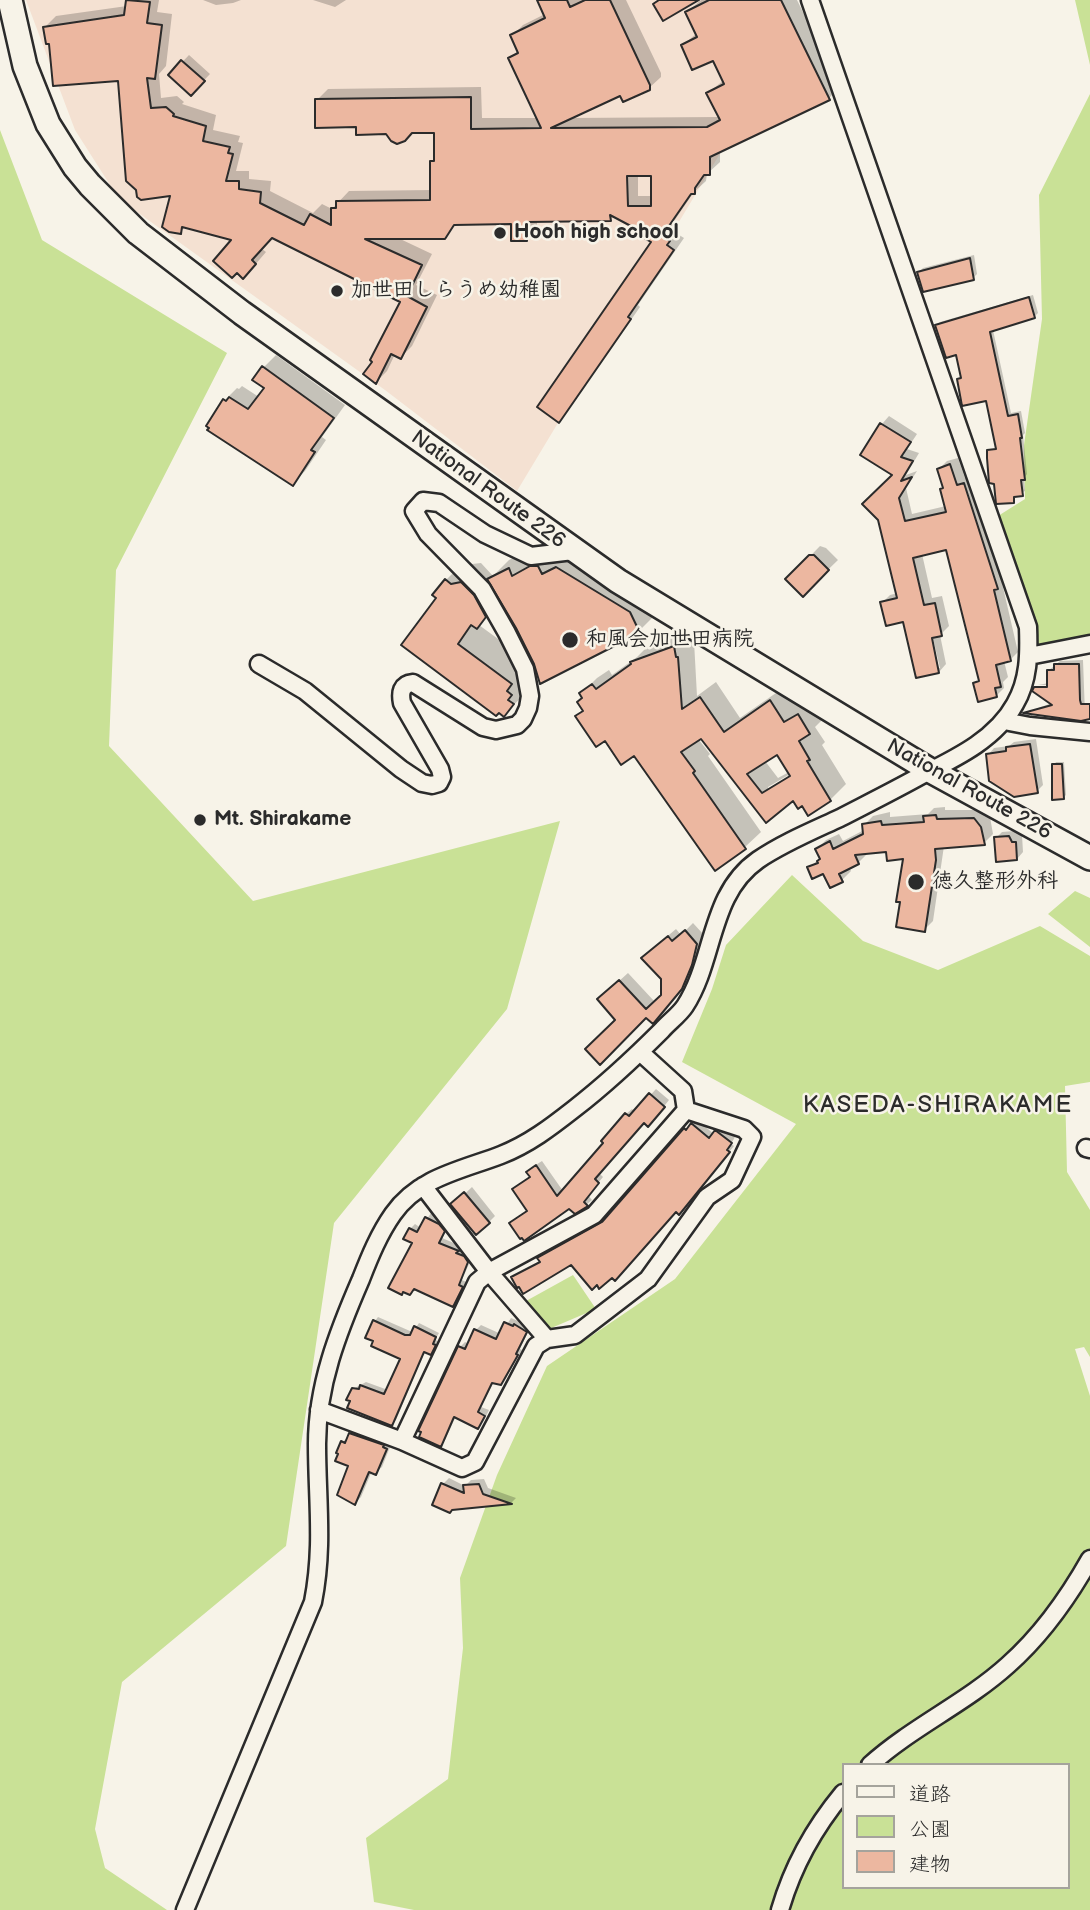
<!DOCTYPE html>
<meta charset="utf-8">
<style>
body{margin:0}
#map{position:relative;width:1090px;height:1910px;overflow:hidden;background:#f7f3e8;font-family:"Balsamiq Sans","Klee One",sans-serif}
canvas{display:block}
.legend{position:absolute;left:842px;top:1763px;width:228px;height:126px;box-sizing:border-box;background:#f7f3e8;border:2px solid #a5a39c;margin:0;padding:9px 12px;list-style:none;font-size:21px;color:#2b2b2b}
.legend li{display:flex;align-items:center;gap:14px;height:35px}
.legend b{width:35px;border:2px solid #a5a39c}
</style>
<div id="map">
<canvas width="1090" height="1910"></canvas>
<ul class="legend">
<li><b style="height:9px;background:#f7f3e8"></b>道路</li>
<li><b style="height:19px;background:#c9e196"></b>公園</li>
<li><b style="height:19px;background:#ecb7a0"></b>建物</li>
</ul>
</div>
<script>
const c = document.querySelector('canvas').getContext('2d');
c.lineJoin = 'round';
function fillPath(path, color) { c.fillStyle = color; c.fill(path, 'evenodd'); }
function trace(path, color, width, dash) { c.strokeStyle = color; c.lineWidth = width; c.lineCap = dash ? 'butt' : 'round'; c.setLineDash(dash || []); c.stroke(path); }
function label(font, color, halo, rows, align = 'center') {
  c.font = font + ' "Balsamiq Sans","Klee One",sans-serif'; c.lineWidth = 5; c.setLineDash([]); c.textBaseline = 'middle'; c.strokeStyle = halo; c.fillStyle = color; for (const [text, x, y, turn = 0] of rows) {
    c.save(); c.translate(x, y); c.rotate((+turn || 0) * Math.PI / 180); c.textAlign = isNaN(turn) ? turn : align; if (halo) c.strokeText(text, 0, 0); c.fillText(text, 0, 0); c.restore();
  }
}
fillPath(new Path2D(`
 M26 0H766L814 102 721 152 517 491 385 390 119 199 75 130Z`), '#f4e1d2');
fillPath(new Path2D(`
 M1075 0H1090V65Z
 M1090 94V642L1038 645 1033 612 998 516 1025 499 1024 445 1042 319 1039 195Z
 M0 130 42 240 227 353 116 570 109 746 253 901 560 821 507 1009 334 1223 286 1546 122 1682 95 1829 105 1868 167 1910H0Z
 M792 875 863 941 938 970 1040 926 1090 956V1082L1065 1086 1067 1172 1090 1210V1357L1084 1347 1075 1349 1090 1396V1910H414L374 1902 366 1838 448 1779 463 1648 460 1578 497 1475 547 1366 675 1279 796 1124 682 1062 712 989 726 945ZM843 1765H1067V1887H843Z
 M1075 891 1090 898V947L1048 914Z
 M573 1275 596 1309 549 1329 526 1301Z`), '#c9e196');
fillPath(new Path2D(`
 M127 0H159L157 12 172 14 166 66 159 74 161 98 177 96 184 102 182 104 216 115 213 130 240 136 238 142 243 143 236 171H249V179L271 181 270 191 313 213 322 204 332 209 349 191 432 190V161L436 157V131L387 133 358 125 317 100 328 89 481 87 482 118H538L510 59 519 50 512 36 523 25 545 14 543 0H626L661 73V77L649 88 621 93 569 118 720 117 708 93 724 80 714 58 683 45 697 33 687 12 701 0H797L840 87 829 98 720 150V162L707 174 706 181 694 192 672 224 679 229 676 233 684 238 638 305 640 307 569 409 558 420 654 241 646 233 615 215 610 220H537V228L526 239 513 222 457 223 444 237H396L432 254 416 285 437 295 412 346 401 357 395 354 387 371 376 382 375 361 403 301 272 236 262 249 266 252 254 266 234 239 186 226 180 232 173 194 119 79 51 42 45 27 56 16 127 6ZM638 174H653V196H638Z
 M203 0H241L233 3 216 5Z
 M313 0H346L335 7Z
 M189 55 210 74 191 94 170 75Z
 M974 255 977 274 973 278 919 272 923 268Z
 M1033 295 1038 313 1034 317 993 330 1011 413 1021 411 1025 433 1023 435 1027 474 1024 478 1025 491 1017 495 1013 501 989 451 998 447 988 398 958 380 963 375 958 353 937 325 940 322Z
 M276 355 345 405 322 437 326 440 305 471 293 483 208 426 225 400 237 388 239 389 242 386 259 397 266 387 264 367Z
 M889 416 917 434 907 449 919 453 906 475 917 471 906 488 912 514 946 506 945 487 939 469 947 461 958 458 965 478 971 476 1005 580 1002 583 1018 652 1010 660 1004 661 1008 677 1003 682 1004 688 996 696 975 683 980 678 947 548 922 554 932 598 942 596 949 626 940 635 946 664 939 672 905 620 882 603 890 595 898 593 895 475 882 424ZM928 630H931L940 668H937Z
 M820 546 826 548 838 560 803 594 788 579Z
 M552 547 659 611 639 631 536 664 502 600 479 625 531 663 524 695 504 714 403 645 438 598 446 580 466 560 472 564 481 563 493 576 509 560 529 550Z
 M690 632 691 642 694 641 697 696 716 682 740 718 786 686 801 708 814 699 825 717 815 727 825 742 822 745 846 784 830 800 802 804 794 798 766 820 702 738 699 740 710 754 708 756 761 832 745 847 715 869 634 754 605 738 577 716 584 709V697L581 694 597 678 609 670 612 675 637 657 648 646ZM777 753 789 772 778 778 765 761ZM797 770 798 773 768 791V787Z
 M1083 660 1085 714 1027 712 1052 703 1035 688H1056V685H1038L1049 683V670L1054 666 1060 661Z
 M1036 739 1043 785 1037 791 988 755 994 748 1009 746 1014 742Z
 M1056 762H1064L1066 795 1063 798 1054 765Z
 M945 807V810H983L990 817 993 834 984 843 944 846 933 921 924 930 905 858 887 850 867 854 858 863 849 867 851 871 842 880 809 868 821 857 817 849 826 840 839 834 843 841 864 830V825L873 816 890 812V817L928 814 934 808Z
 M1014 831 1022 835 1023 852 1017 859 996 838 1002 832Z
 M693 923 704 935 693 974 661 1014 618 1020 607 992 628 973 655 1002 662 995V979L651 950 676 929 681 935Z
 M656 1089 669 1100 654 1119 644 1121 599 1173 603 1177 588 1195 592 1200 586 1205 570 1206 511 1223 529 1210 520 1184 531 1176 529 1172 534 1166 542 1161 563 1191 606 1142 626 1114 632 1109 635 1112Z
 M697 1120 714 1134 721 1127 735 1137 731 1144 734 1146 684 1208 571 1263 513 1278 541 1261 540 1258 545 1253 607 1218 685 1130Z
 M472 1187 495 1216 489 1222 453 1205Z
 M431 1213 443 1219 448 1226 442 1238 461 1246 459 1248 468 1252 472 1257 462 1280 466 1282 453 1305 416 1288 410 1293 414 1242 410 1229 415 1224 421 1228Z
 M378 1317 410 1331 413 1332 419 1323 439 1333 435 1340 438 1341 434 1349 430 1353 425 1351 396 1420 392 1424 353 1389 366 1382 388 1390 402 1358 375 1321Z
 M511 1318 531 1326 520 1349 522 1350 506 1378 500 1383 494 1382 481 1407 489 1410 483 1422 478 1427 456 1416 445 1440 440 1445 460 1347 465 1342 469 1344 476 1330 481 1325 501 1334Z
 M357 1427 392 1442 382 1467 375 1473 372 1471 361 1497 355 1503 350 1465 338 1460 343 1442Z
 M449 1478 465 1486 471 1480 484 1479 488 1488 516 1498 511 1503 453 1508 443 1484Z`), '#0003');
const building = new Path2D(`
 M126 0 150 2 147 23 162 25 155 79 147 78 151 108 166 107 174 114 173 116 206 126 203 141 230 147 228 153 233 154 226 181H239V189L261 192 260 203 304 225 310 214 331 225V208H336V201L430 200V161H434V133H412L405 141 397 144 391 141 386 134 356 135V127L315 128V99L471 97V129L541 128 508 58 518 53 510 35 545 18 537 0H567L570 7 585 0H610L650 85V90L623 102 620 96 551 128 707 127 720 120 706 93 724 84 713 61 692 70 681 45 697 37 685 12 709 0H781L830 100 710 157V175H704L695 188V194H691L662 236 670 241 667 245 674 250 628 317 631 319 559 423 537 407 651 242 642 237 644 233 610 215 611 221 526 222 527 241H511V224L454 225 445 239H365L422 265 407 296 427 307 401 359 391 354 376 384 363 374 372 362 370 360 400 302 272 238 252 260 256 264 243 279 237 273 232 278 213 261 231 240 182 227 181 234 169 232 162 227 170 196 141 200 137 197 136 190 126 181 118 81 53 86 49 44H46L43 27 124 15ZM627 176H651V206H628Z
 M659 0H699L663 21 653 4Z
 M181 60 205 81 191 96 168 75Z
 M970 258 974 280 923 292 917 272Z
 M1029 297 1035 318 990 332 1008 416 1018 414 1022 438H1020L1025 480H1021L1023 496 1014 497V503L996 504 994 484 989 483 987 458V450L996 449 986 401 962 406 957 379 961 378 956 355 946 358 935 325Z
 M262 366 334 418 311 450 315 452 293 486 207 430 209 428 206 426 223 399 226 401 229 397 248 409 264 388 252 380Z
 M880 423 911 442 901 457 913 461 901 481 912 477 899 498 905 521 946 512 940 489 943 488 937 469 950 464 957 485 964 483 998 589 994 590 1011 661 996 665 1001 687 995 688 997 697 978 702 973 683 979 681 946 550 913 558 924 605 935 603 942 636 932 638 939 673 916 678 903 622 886 626 880 602 897 598 878 520 862 504 892 475 860 455Z
 M809 555H814L829 570 803 597 785 579Z
 M530 566H538L542 574 556 567 630 612 640 633 540 684 534 664 516 628 487 579 509 568 512 576Z
 M445 579 451 584 461 582 474 595 486 617 477 629 471 625 458 644 512 684 507 691 512 695 508 700 514 704 504 717 499 713 496 716 401 645 436 598 432 595Z
 M674 646 676 657H678L682 709 700 697 724 732 770 700 784 722 798 714 810 734 799 741 810 760 807 761 831 801 808 816 802 806 798 809 793 801 766 823 701 739 681 752 695 771 693 773 746 849 715 871 634 756 621 765 605 741 596 747 575 716 583 711 577 702 582 698 579 693 592 684 596 689 631 664 630 662ZM777 755 790 776 762 793 747 774Z
 M1054 664H1079L1080 700 1081 704H1090V719L1081 721 1023 713 1052 705 1032 691 1034 687H1047V670H1054Z
 M1030 744 1038 793 1014 797 989 781 986 754 1006 751V747Z
 M1052 764H1062L1064 799 1052 800Z
 M936 815 937 819 974 818 981 827 985 845 935 849 936 860 925 932 896 927 900 902H896L903 859 887 861 886 852 855 855 859 864 839 874 843 882 830 888 823 874 812 879 807 867 818 863 817 861 820 859 815 849 830 841 833 849 863 834 862 824 881 821 882 825 924 822 923 816Z
 M1009 836 1012 842H1016L1017 860 996 862 994 837Z
 M685 930 697 944 692 965 682 989 653 1024 646 1018 600 1065 585 1049 615 1020 597 999 619 980 646 1009 661 995V979L641 958 668 936 672 941Z
 M649 1093 665 1107 648 1127 644 1123 595 1179 599 1183 584 1202 588 1206 575 1214 569 1209 524 1241 522 1238 520 1239 509 1223 527 1211 512 1189 530 1177 526 1172 536 1165 557 1196 603 1143 601 1141 625 1113 629 1116Z
 M691 1123 709 1138 715 1130 732 1143 727 1150 730 1152 679 1215 676 1212 615 1281 612 1278 599 1289 597 1285 592 1290 571 1265 523 1294 519 1287 517 1288 511 1277 540 1262 537 1258 602 1222 684 1128 686 1130Z
 M464 1192 490 1223 476 1235 450 1204Z
 M425 1217 439 1224 445 1231 439 1243 459 1251 456 1253 464 1256 468 1262 459 1285 463 1287 453 1307 414 1289 410 1295 403 1292 402 1295 388 1288 412 1243 403 1239 409 1228 417 1232Z
 M373 1320 405 1335H410L414 1326 436 1337 433 1344 436 1345 431 1355 424 1352 392 1426 347 1408 350 1401 346 1400 352 1388 359 1389 360 1385 384 1394 400 1359 371 1346 373 1341 365 1338Z
 M504 1322 513 1326 514 1324 527 1332 516 1354 518 1355 501 1385 492 1383 478 1412 485 1416 478 1429 454 1417 441 1447 419 1437 421 1432 418 1431 458 1346 465 1349 474 1329 496 1339Z
 M349 1433 384 1445 383 1447 387 1449 376 1475 369 1472 355 1505 337 1495 348 1466 335 1461 338 1454 336 1453 341 1441 345 1443Z
 M441 1483 464 1493 463 1485 479 1484 483 1494 512 1504 452 1510 450 1513 432 1505Z`);
fillPath(building, '#ecb7a0');
trace(building, '#2b2b2b', 2);
const minor = new Path2D(`
 M1029 656 1090 644
 M259 664 305 691 401 769 422 783 432 785 439 783 442 777 440 769 402 703C400 693 401 684 413 683L483 727 496 730 517 725 523 719 528 708 530 696 525 669 507 633 482 589 428 534 414 511 423 501 439 503 485 534 531 556 573 551
 M1004 721 1030 726 1090 732
 M1086 1148 1090 1149
 M423 1186 489 1272 547 1339
 M319 1410 402 1441 462 1468 475 1462 536 1346 547 1339 575 1335 648 1279 707 1197 732 1180 752 1137 744 1129 686 1110 683 1091 640 1052
 M402 1441 477 1282 489 1272 594 1215 686 1110
 M870 1765C912 1727 966 1703 1008 1665 1042 1635 1068 1598 1090 1559
 M185 1910 313 1602C324 1546 317 1500 317 1444 317 1385 338 1332 361 1279 370 1256 379 1234 393 1214 419 1177 462 1170 501 1155 529 1144 551 1127 574 1109 605 1085 634 1058 662 1030 669 1022 679 1015 685 1006 715 960 709 894 758 860 783 843 812 831 840 818 867 804 895 790 922 775 956 758 996 739 1015 704 1029 680 1029 654 1028 627L810 0
 M780 1910C793 1865 814 1828 843 1793`);
const highway = new Path2D(`
 M10 0 25 66 48 124 75 167 90 185 138 233 242 313 618 581 931 771 1090 858`);
trace(minor, '#2b2b2b', 21);
trace(highway, '#2b2b2b', 28);
trace(minor, '#f7f3e8', 16);
trace(highway, '#f7f3e8', 23);
for (const [x, y, r, color] of [
 [500,233,7,"#2b2b2b"],
 [337,291,7,"#2b2b2b"],
 [570,640,9,"#2b2b2b"],
 [200,820,7,"#2b2b2b"],
 [916,882,9,"#2b2b2b"]
]) { const dot = new Path2D(); dot.arc(x, y, r, 0, 2 * Math.PI); c.fillStyle = color; c.fill(dot); trace(dot, '#f7f3e8', 2.5); }
label('bold 21px', '#2b2b2b', '#f7f3e8', [
 ["Hooh high school",514,233],
 ["加世田しらうめ幼稚園",351,291],
 ["和風会加世田病院",586,640],
 ["Mt. Shirakame",214,820],
 ["徳久整形外科",932,882]
], 'left');
label('21px', '#2b2b2b', '#f7f3e8', [
 ["National Route 226",488,490,36],
 ["National Route 226",969,790,29]
]);
c.letterSpacing = '2px';
label('24px', '#2b2b2b', '#f7f3e8', [
 ["KASEDA-SHIRAKAME",938,1106]
]);
c.letterSpacing = '0px';
</script>
